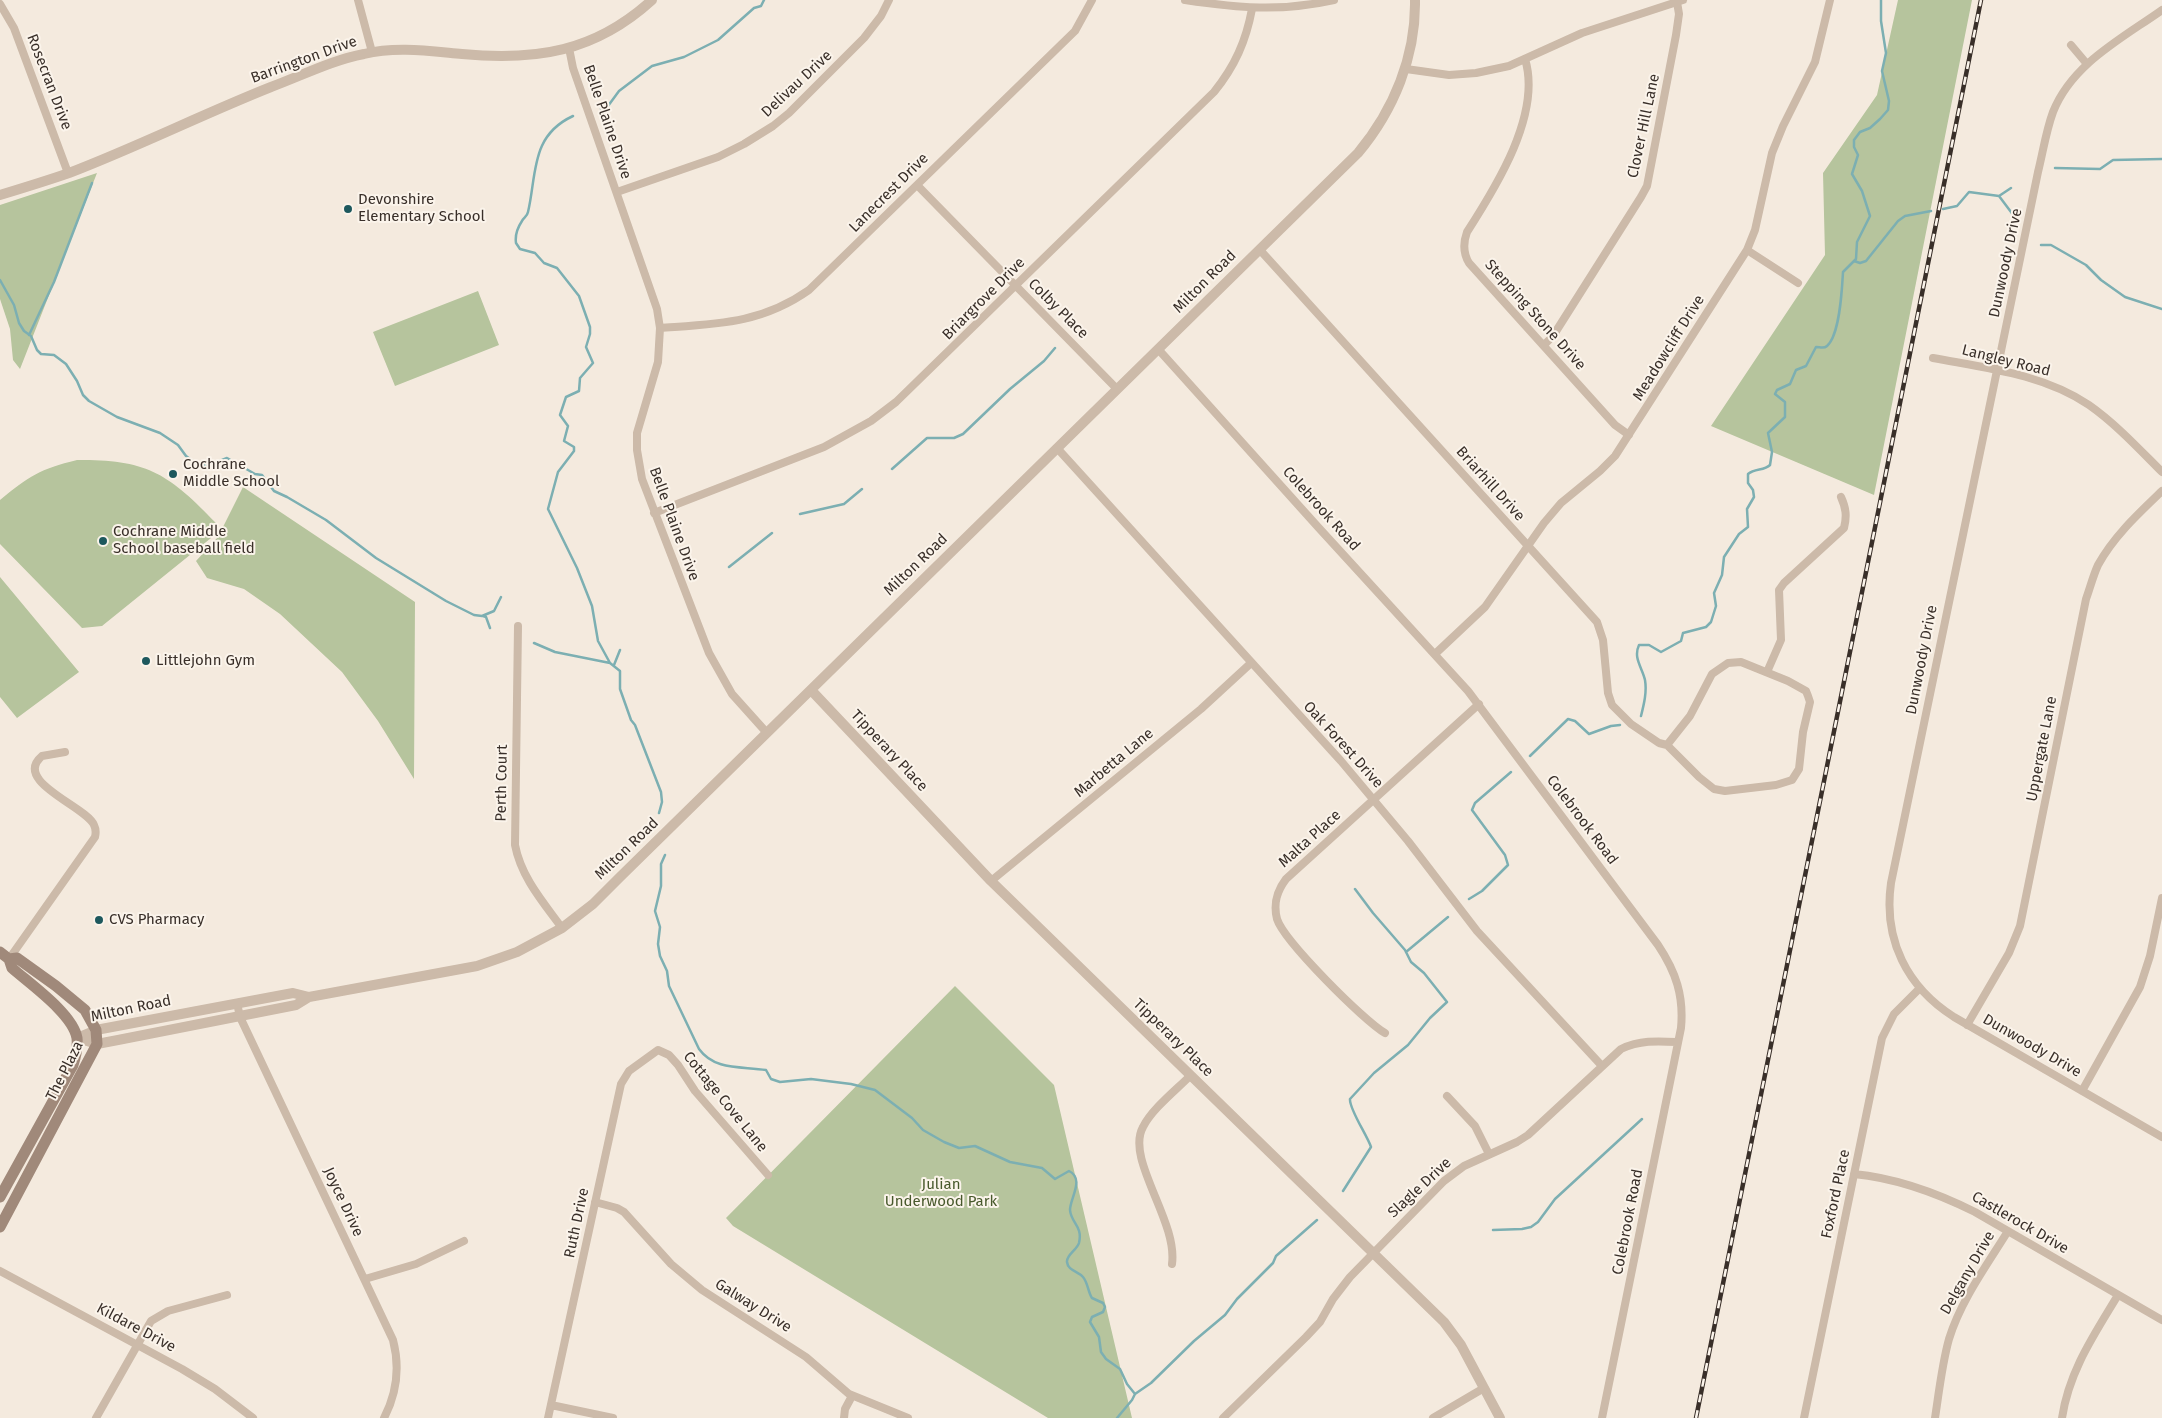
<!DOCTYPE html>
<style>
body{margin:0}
canvas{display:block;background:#f4eade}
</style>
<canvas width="2162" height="1418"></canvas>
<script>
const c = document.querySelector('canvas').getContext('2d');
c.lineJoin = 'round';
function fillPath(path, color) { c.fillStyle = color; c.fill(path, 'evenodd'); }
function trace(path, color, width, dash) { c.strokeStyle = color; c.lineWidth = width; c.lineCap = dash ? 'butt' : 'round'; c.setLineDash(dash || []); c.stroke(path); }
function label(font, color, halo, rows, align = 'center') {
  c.font = font + ' "Fira Sans",sans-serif'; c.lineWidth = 4; c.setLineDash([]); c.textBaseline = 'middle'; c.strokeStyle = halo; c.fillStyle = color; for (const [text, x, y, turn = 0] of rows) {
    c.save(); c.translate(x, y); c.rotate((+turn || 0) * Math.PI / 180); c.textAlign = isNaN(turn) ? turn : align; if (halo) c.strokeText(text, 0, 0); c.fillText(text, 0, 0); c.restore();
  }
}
fillPath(new Path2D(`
 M1898 0H1972L1874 495 1711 426 1825 255 1823 173 1877 95Z
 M97 173 20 369 13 360 10 329 0 299V205Z
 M478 291 499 345 395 386 373 332Z
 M77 460C147 459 169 474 216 523L211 538 102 626 82 628 0 544V500C29 476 40 469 77 460Z
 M243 487 415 602 414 779 378 721 342 672 280 614 244 589 207 578 196 561 218 537Z
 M0 577 79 672 17 718 0 697Z
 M955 986 1054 1085 1132 1418H1048L733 1226 726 1218Z`), '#b6c49d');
trace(new Path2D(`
 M601 109 608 106 619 91 652 66 684 57 718 40 754 8 761 6 764 0
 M573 116C530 136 537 174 528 212 527 217 524 217 522 221 518 227 515 236 516 243L520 249 535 253 544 263 557 268 579 296 590 327V334L586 347 593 363 580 378 579 391 566 397 560 415 568 426 564 441 574 447V451L558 472 548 509 577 568 592 606 598 641 610 663
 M2055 168 2100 169 2113 160 2162 159
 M1999 196 2017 220
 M1943 209 1957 206 1969 192 1999 196 2011 188
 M2041 245H2051L2086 265 2101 280 2125 297 2162 309
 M1854 261 1860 263 1866 261 1898 221 1905 216 1931 211
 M0 280 14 305 19 323 24 331 31 336 37 350 41 354 54 355 66 364 77 381 83 395 89 401 117 417 160 433 178 445 186 456 194 462 207 466 227 458 255 474 262 475 274 491 287 497 326 520 376 558 446 601 474 615 482 616 494 611 501 597
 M29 335 54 282 92 183
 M892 469 927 438H954L963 434 1010 389 1044 361 1055 348
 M800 514 844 504 862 489
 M729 567 772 533
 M483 616 486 617 490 628
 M534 643 555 652 610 663 620 671V689L631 720 635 725 661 792 662 802 659 813
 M614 665 620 650
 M1641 716C1644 704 1647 692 1645 680 1642 667 1633 658 1639 645H1649L1661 652 1681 641 1683 633 1706 627 1711 622 1716 606 1714 593 1722 575 1724 557 1739 534 1748 527 1747 509 1754 497 1753 490 1748 483V474C1755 468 1764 471 1770 465L1772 452 1768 433 1785 417V402L1775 394 1777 390 1790 384 1796 370 1806 366 1816 347C1820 347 1824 349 1827 346 1840 335 1842 289 1843 272L1856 259 1857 242 1870 216 1862 191 1852 174 1858 155 1854 147V140L1860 132 1870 128 1880 119 1888 110 1889 101 1882 71 1886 53 1881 21V0
 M1530 756 1568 719 1575 721 1589 734 1611 726 1620 725
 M665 855 661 864V886L655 911 660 927 658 944 660 956 667 971 669 986 699 1049C715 1071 742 1066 766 1070L771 1079 780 1082 811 1079 851 1084 875 1090 912 1118 923 1130 944 1142 959 1148 975 1146 1010 1162 1042 1168 1055 1179 1069 1171C1085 1179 1070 1198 1070 1210 1071 1223 1083 1226 1079 1243 1077 1250 1066 1255 1067 1262 1068 1271 1078 1271 1083 1277 1088 1283 1088 1292 1092 1298L1103 1303 1105 1307 1103 1312 1092 1317 1090 1322 1099 1337 1101 1352 1106 1359 1120 1369 1127 1384 1135 1394
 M1469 899 1482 891 1508 865 1505 855 1472 810 1475 803 1511 772
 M1406 952 1448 917
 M1343 1191 1371 1147C1367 1135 1349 1109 1350 1099L1374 1073 1408 1045 1430 1018 1447 1002 1424 973 1411 962 1405 950 1373 913 1355 889
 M1493 1230 1522 1229 1531 1227 1538 1222 1555 1199 1642 1119
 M1117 1418 1132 1400 1135 1394 1151 1383 1194 1341 1225 1315 1237 1299 1273 1263 1276 1256 1317 1220`), '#7cafb2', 2.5);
trace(new Path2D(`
 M358 0 372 52
 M1185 0C1239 8 1280 12 1334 0
 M0 4 14 28 68 173
 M2162 10C2121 39 2072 64 2053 112 2046 131 2043 152 2038 172L1891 883C1883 940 1907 987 1954 1017L2162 1137
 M2071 45 2087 64
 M569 48 573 68 657 309 660 328 658 362 637 433V450L642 479 709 653 732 694 767 733
 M1525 59C1542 114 1496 187 1467 232 1463 243 1463 253 1469 263L1615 425 1629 435
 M1406 69 1449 75 1476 73 1509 66 1582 33 1683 0
 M917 185 1117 389
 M617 192 718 157 744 144 773 126 789 113 864 38 881 16 889 0
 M1260 250 1597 622 1603 640 1608 693 1612 705 1631 724 1659 743 1667 745 1699 777 1714 789 1725 791 1776 785 1792 780 1799 769 1803 732 1810 702 1808 696 1806 691 1788 681 1741 662 1728 663 1712 674 1690 716 1667 745
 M1747 250 1798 283
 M660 328C716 324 761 324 809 290L1075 31 1092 0
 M1544 345 1553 336 1641 197 1647 186 1676 35 1679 14 1677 2
 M1158 349 1318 527 1468 691 1658 945C1676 972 1684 996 1681 1028L1602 1418
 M1933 358C1986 368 2043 374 2089 405 2116 424 2139 449 2162 472
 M1057 448 1341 761 1408 841 1477 931 1602 1066
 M654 513 824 447 871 421 896 402 1214 92C1235 66 1246 41 1252 9
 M518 626 515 845C521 877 543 902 562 928
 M1435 654 1485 607 1544 523 1561 503 1600 471 1615 456 1747 250 1755 230 1772 153 1783 126 1815 62 1830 0
 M1767 672 1781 640 1779 590 1784 583 1844 528C1847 516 1846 508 1841 497
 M991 881 1201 709 1251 663
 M9 959 95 837C96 833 96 829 94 825 86 806 12 782 42 756L65 752
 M237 1003 240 1017 393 1340C400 1367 397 1393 384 1418
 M1967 1025 2009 953 2020 926 2086 599C2090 588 2093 576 2098 565 2114 536 2138 514 2162 491
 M1385 1033C1364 1021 1284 941 1277 919 1273 903 1277 891 1286 879L1479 704
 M2082 1091 2140 987 2150 956 2162 898
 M1447 1096 1475 1126 1489 1154
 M1854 1174C1896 1178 1937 1193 1975 1212L2162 1320
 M595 1202 617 1208 624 1212 671 1264 702 1290 806 1357 849 1394 908 1418
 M1172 1264C1178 1221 1125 1159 1143 1127 1152 1109 1176 1090 1190 1076
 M0 1271 182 1369 215 1389 253 1418
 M365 1279 416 1264 464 1241
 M551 1405 613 1418
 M96 1418 151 1321 168 1311 227 1295
 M548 1418 621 1084 629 1071 658 1050 669 1055 678 1065 695 1091 768 1175
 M844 1418 845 1409 852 1396
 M1223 1418 1306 1337 1320 1322 1333 1299 1350 1277 1444 1181 1464 1166 1517 1142 1528 1135 1621 1049C1640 1040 1657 1041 1678 1042
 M1433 1418 1484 1388
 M1804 1418 1882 1038 1894 1014 1919 989
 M1935 1418C1939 1392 1942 1364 1949 1339 1961 1300 1987 1265 2008 1231
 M2062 1418C2069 1371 2094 1335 2118 1295`), '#ccbaa9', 8);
trace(new Path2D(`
 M0 195C23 188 46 181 69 173 137 147 203 114 271 87 301 76 332 60 364 54 396 46 429 51 462 54 536 61 595 52 652 0
 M811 690 991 881 1444 1322 1461 1345 1500 1418
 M77 1038 97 1044 118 1040 296 1005 309 997 477 966 517 952 562 928 593 904 620 877 1358 153C1394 110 1416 56 1415 0
 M77 1038 96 1030 293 993 309 997`), '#ccbaa9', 10);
trace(new Path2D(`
 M0 952 9 959 12 968C30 984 73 1014 77 1038 78 1048 76 1056 73 1065L0 1197
 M0 1227 97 1044 96 1030 85 1010 56 986 17 958 9 959`), '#a0897a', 11);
const rail = new Path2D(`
 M1696 1418 1981 0`);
trace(rail, '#392f29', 4.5);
trace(rail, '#fbf4eb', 2.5, [8]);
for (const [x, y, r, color] of [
 [348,209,5,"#1d585d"],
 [173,474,5,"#1d585d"],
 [103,541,5,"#1d585d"],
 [146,661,5,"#1d585d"],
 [99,920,5,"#1d585d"]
]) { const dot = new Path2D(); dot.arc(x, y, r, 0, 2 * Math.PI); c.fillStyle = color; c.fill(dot); trace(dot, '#fbf4eb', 2); }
label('15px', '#392f29', '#fbf4eb', [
 ["Barrington Drive",304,60,-20],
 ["Rosecran Drive",49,82,69],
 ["Delivau Drive",797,84,-43],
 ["Belle Plaine Drive",607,122,71],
 ["Clover Hill Lane",1644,126,-78],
 ["Lanecrest Drive",889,193,-45],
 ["Dunwoody Drive",2006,263,-78],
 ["Milton Road",1205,282,-45],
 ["Briargrove Drive",984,299,-45],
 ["Colby Place",1058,309,45],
 ["Stepping Stone Drive",1535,315,48],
 ["Meadowcliff Drive",1669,348,-58],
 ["Langley Road",2006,361,14],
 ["Briarhill Drive",1490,484,48],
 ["Colebrook Road",1321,509,48],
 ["Belle Plaine Drive",674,524,70],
 ["Milton Road",916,565,-44],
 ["Dunwoody Drive",1922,660,-79],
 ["Oak Forest Drive",1343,745,48],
 ["Uppergate Lane",2042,749,-79],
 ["Tipperary Place",889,751,47],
 ["Marbetta Lane",1114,763,-40],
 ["Perth Court",502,783,-89],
 ["Colebrook Road",1582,820,53],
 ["Malta Place",1310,839,-42],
 ["Milton Road",627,849,-44],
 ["Milton Road",131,1009,-12],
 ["Tipperary Place",1173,1038,44],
 ["Dunwoody Drive",2032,1046,30],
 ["The Plaza",65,1071,-63],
 ["Cottage Cove Lane",725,1102,51],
 ["Slagle Drive",1420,1188,-43],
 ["Foxford Place",1836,1194,-78],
 ["Joyce Drive",343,1202,65],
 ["Colebrook Road",1628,1222,-79],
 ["Ruth Drive",577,1223,-78],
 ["Castlerock Drive",2020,1223,30],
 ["Delgany Drive",1968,1273,-60],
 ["Galway Drive",753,1306,32],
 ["Kildare Drive",136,1328,28]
]);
label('15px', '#392f29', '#fbf4eb', [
 ["Devonshire",358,200],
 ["Elementary School",358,217],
 ["Cochrane",183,465],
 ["Middle School",183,482],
 ["Cochrane Middle",113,532],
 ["School baseball field",113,549],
 ["Littlejohn Gym",156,661],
 ["CVS Pharmacy",109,920]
], 'left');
label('15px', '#48592c', '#fbf4eb', [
 ["Julian",941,1185],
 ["Underwood Park",941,1202]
]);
</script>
